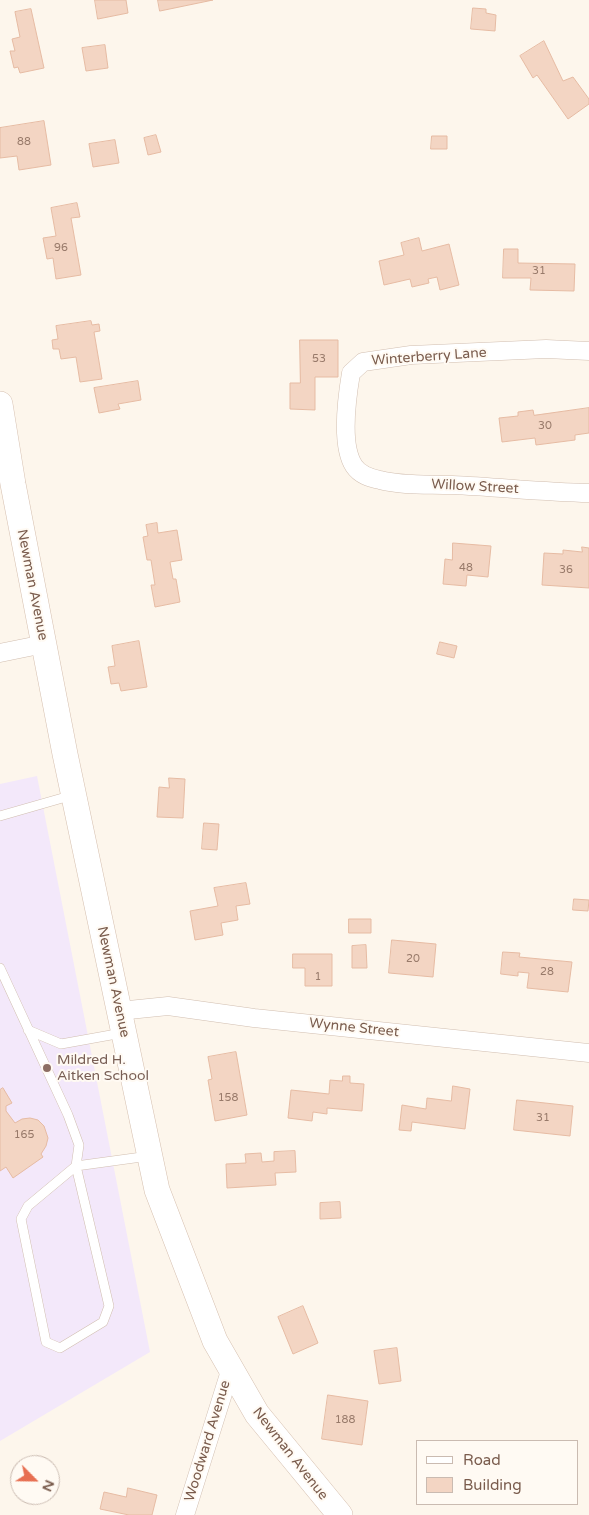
<!DOCTYPE html>
<style>
body{margin:0}
#map{position:relative;width:589px;height:1515px;overflow:hidden;background:#fdf6ec;font-family:"Varela Round",sans-serif}
canvas{display:block}
.legend{position:absolute;left:416px;top:1440px;width:162px;height:65px;box-sizing:border-box;background:#fffaf3;border:1px solid #cabbb1;margin:0;padding:6px 9px;list-style:none;font-size:15px;color:#7a5c4d}
.legend li{display:flex;align-items:center;gap:10px;height:25px}
.legend b{width:25px;border:1px solid #cabbb1}
.north{position:absolute;left:10px;top:1455px;width:50px;height:50px;box-sizing:border-box;background:#fffaf3;border:1px solid #cabbb1;border-radius:50%;rotate:113deg;font-size:14px;font-weight:700;line-height:20px;text-align:center;color:#7a5c4d}
.north::after{content:'';display:block;margin:auto;width:18px;height:22px;background:#e76f51;clip-path:polygon(50% 0,100% 100%,50% 72%,0 100%)}
</style>
<div id="map">
<canvas width="589" height="1515"></canvas>
<ul class="legend">
<li><b style="height:6px;background:#fff"></b>Road</li>
<li><b style="height:14px;background:#f3d5c3"></b>Building</li>
</ul>
<div class="north">N</div>
</div>
<script>
const c = document.querySelector('canvas').getContext('2d');
c.lineJoin = 'round';
function fillPath(path, color) { c.fillStyle = color; c.fill(path, 'evenodd'); }
function trace(path, color, width, dash) { c.strokeStyle = color; c.lineWidth = width; c.lineCap = dash ? 'butt' : 'round'; c.setLineDash(dash || []); c.stroke(path); }
function label(font, color, halo, rows, align = 'center') {
  c.font = font + ' "Varela Round",sans-serif'; c.lineWidth = 4; c.setLineDash([]); c.textBaseline = 'middle'; c.strokeStyle = halo; c.fillStyle = color; for (const [text, x, y, turn = 0] of rows) {
    c.save(); c.translate(x, y); c.rotate((+turn || 0) * Math.PI / 180); c.textAlign = isNaN(turn) ? turn : align; if (halo) c.strokeText(text, 0, 0); c.fillText(text, 0, 0); c.restore();
  }
}
fillPath(new Path2D(`
 M37 776 150 1352 0 1441V784Z`), '#f3e8fa');
const building = new Path2D(`
 M95 0H126L128 13 98 19Z
 M158 0H213L160 11Z
 M473 8 486 9V13L496 15 495 31 471 29Z
 M31 9 44 68 20 73 18 67 14 68 10 51H15L12 39 20 37 15 12Z
 M544 41 563 81 573 77 589 99V104L568 119 537 75 533 78 520 56Z
 M105 45 108 68 86 71 82 48Z
 M44 121 51 165 19 170 17 156 0 158V128Z
 M156 135 161 152 148 155 144 138Z
 M432 136H447V149H431Z
 M115 140 119 163 93 167 89 144Z
 M77 203 80 217 71 218 81 275 56 279 53 258 47 259 43 238 56 236 51 208Z
 M419 238 422 251 449 244 459 285 440 290 437 277 428 279 429 283 412 287 410 279 384 285 379 261 404 255 401 243Z
 M504 249H518V263L575 264 574 291 530 290 531 278H503Z
 M91 321 92 325 99 324 100 331 94 332 102 379 80 382 76 357 61 359 59 349H53L52 340 58 339 56 326Z
 M300 340H338V377H315V410L290 409V383H300Z
 M138 381 141 400 118 404 120 409 99 413 94 388Z
 M589 408V433L575 435V440L536 445 535 438 502 442 499 418 518 416V412L533 410 534 415Z
 M157 523 158 533 177 530 182 560 170 562 173 579H176L180 602 155 607 151 585H155L151 560H147L143 537 148 536 146 525Z
 M453 543 491 546 488 577 467 575 466 586 443 584 445 559 452 560Z
 M582 547 589 548V588L542 585 544 553 563 554V550L582 552Z
 M139 641 147 687 121 691 119 683 111 684 108 667 115 666 112 646Z
 M440 642 457 646 454 658 437 654Z
 M169 778 185 779 183 818 157 817 159 787 169 788Z
 M204 823 219 824 217 850 202 849Z
 M246 883 250 904 236 906 238 920 221 923 223 935 195 940 190 911 218 906 214 888Z
 M574 899 589 900 588 911 573 910Z
 M349 919H371V933H349Z
 M392 940 436 944 433 977 389 973Z
 M366 945 367 968H352V946Z
 M503 952 520 953 519 957 572 962 568 992 527 988 529 973 518 972V976L501 974Z
 M293 954H332V986H305V968H293Z
 M236 1052 247 1115 215 1121 208 1080 212 1079 208 1057Z
 M343 1076H350V1083L364 1084 362 1111 327 1108V1114L313 1112 312 1121 288 1118 291 1090 329 1094 330 1080 342 1081Z
 M453 1086 470 1089 465 1129 412 1122 411 1131 399 1130 402 1105 426 1109 427 1098 451 1101Z
 M3 1088 12 1103 6 1106V1111L15 1123 22 1119 30 1118 38 1120 44 1126 48 1138 46 1146 41 1154 43 1157 13 1178 6 1167 0 1171V1090Z
 M517 1100 573 1106 570 1136 514 1130Z
 M295 1151 296 1172 275 1173 276 1185 227 1188 226 1164 246 1163 245 1154 261 1153 262 1162 274 1161V1152Z
 M340 1202 341 1218 320 1219V1203Z
 M303 1306 318 1343 293 1354 278 1317Z
 M397 1348 401 1381 379 1384 374 1351Z
 M328 1395 368 1401 362 1445 322 1439Z
 M128 1488 157 1495 152 1515H129L100 1509 104 1492 126 1497Z`);
fillPath(building, '#f3d5c3');
trace(building, '#e6bba3', 1);
const service = new Path2D(`
 M0 816 73 795
 M0 968 68 1115 79 1145 76 1166 109 1306 103 1322 60 1348 46 1342 21 1219 28 1206 76 1166 149 1156
 M28 1030 61 1044 122 1033`);
const minor = new Path2D(`
 M589 351 546 349 411 355 363 362 351 373C347 397 340 445 354 466 360 475 370 478 380 480 403 486 428 484 452 485 498 487 543 492 589 493
 M0 653 44 644
 M119 1011 168 1006 254 1018 589 1053
 M185 1515 231 1368`);
const secondary = new Path2D(`
 M0 404 13 484 65 754 157 1190 215 1341 257 1414 340 1515`);
trace(service, '#d1beb0', 10);
trace(minor, '#d1beb0', 19);
trace(secondary, '#d6c0b0', 26);
trace(service, '#fff', 9);
trace(minor, '#fff', 18);
trace(secondary, '#fff', 25);
for (const [x, y, r, color] of [
 [47,1068,5,"#8d6e63"]
]) { const dot = new Path2D(); dot.arc(x, y, r, 0, 2 * Math.PI); c.fillStyle = color; c.fill(dot); trace(dot, '#fffaf3', 2); }
label('11px', '#987a6a', null, [
 ["88",24,142],
 ["96",61,248],
 ["31",539,271],
 ["53",319,359],
 ["30",545,426],
 ["48",466,568],
 ["36",566,570],
 ["20",413,959],
 ["28",547,972],
 ["1",318,977],
 ["158",228,1098],
 ["31",543,1118],
 ["165",24,1135],
 ["188",345,1420]
]);
label('14px', '#7a5c4d', '#fffaf3', [
 ["Winterberry Lane",429,357,-4],
 ["Willow Street",475,487,3],
 ["Newman Avenue",32,585,79],
 ["Newman Avenue",113,982,78],
 ["Wynne Street",354,1028,6],
 ["Woodward Avenue",208,1441,-73],
 ["Newman Avenue",290,1454,52]
]);
label('14px', '#785e54', '#fffaf3', [
 ["Mildred H.",57,1060],
 ["Aitken School",57,1076]
], 'left');
</script>
